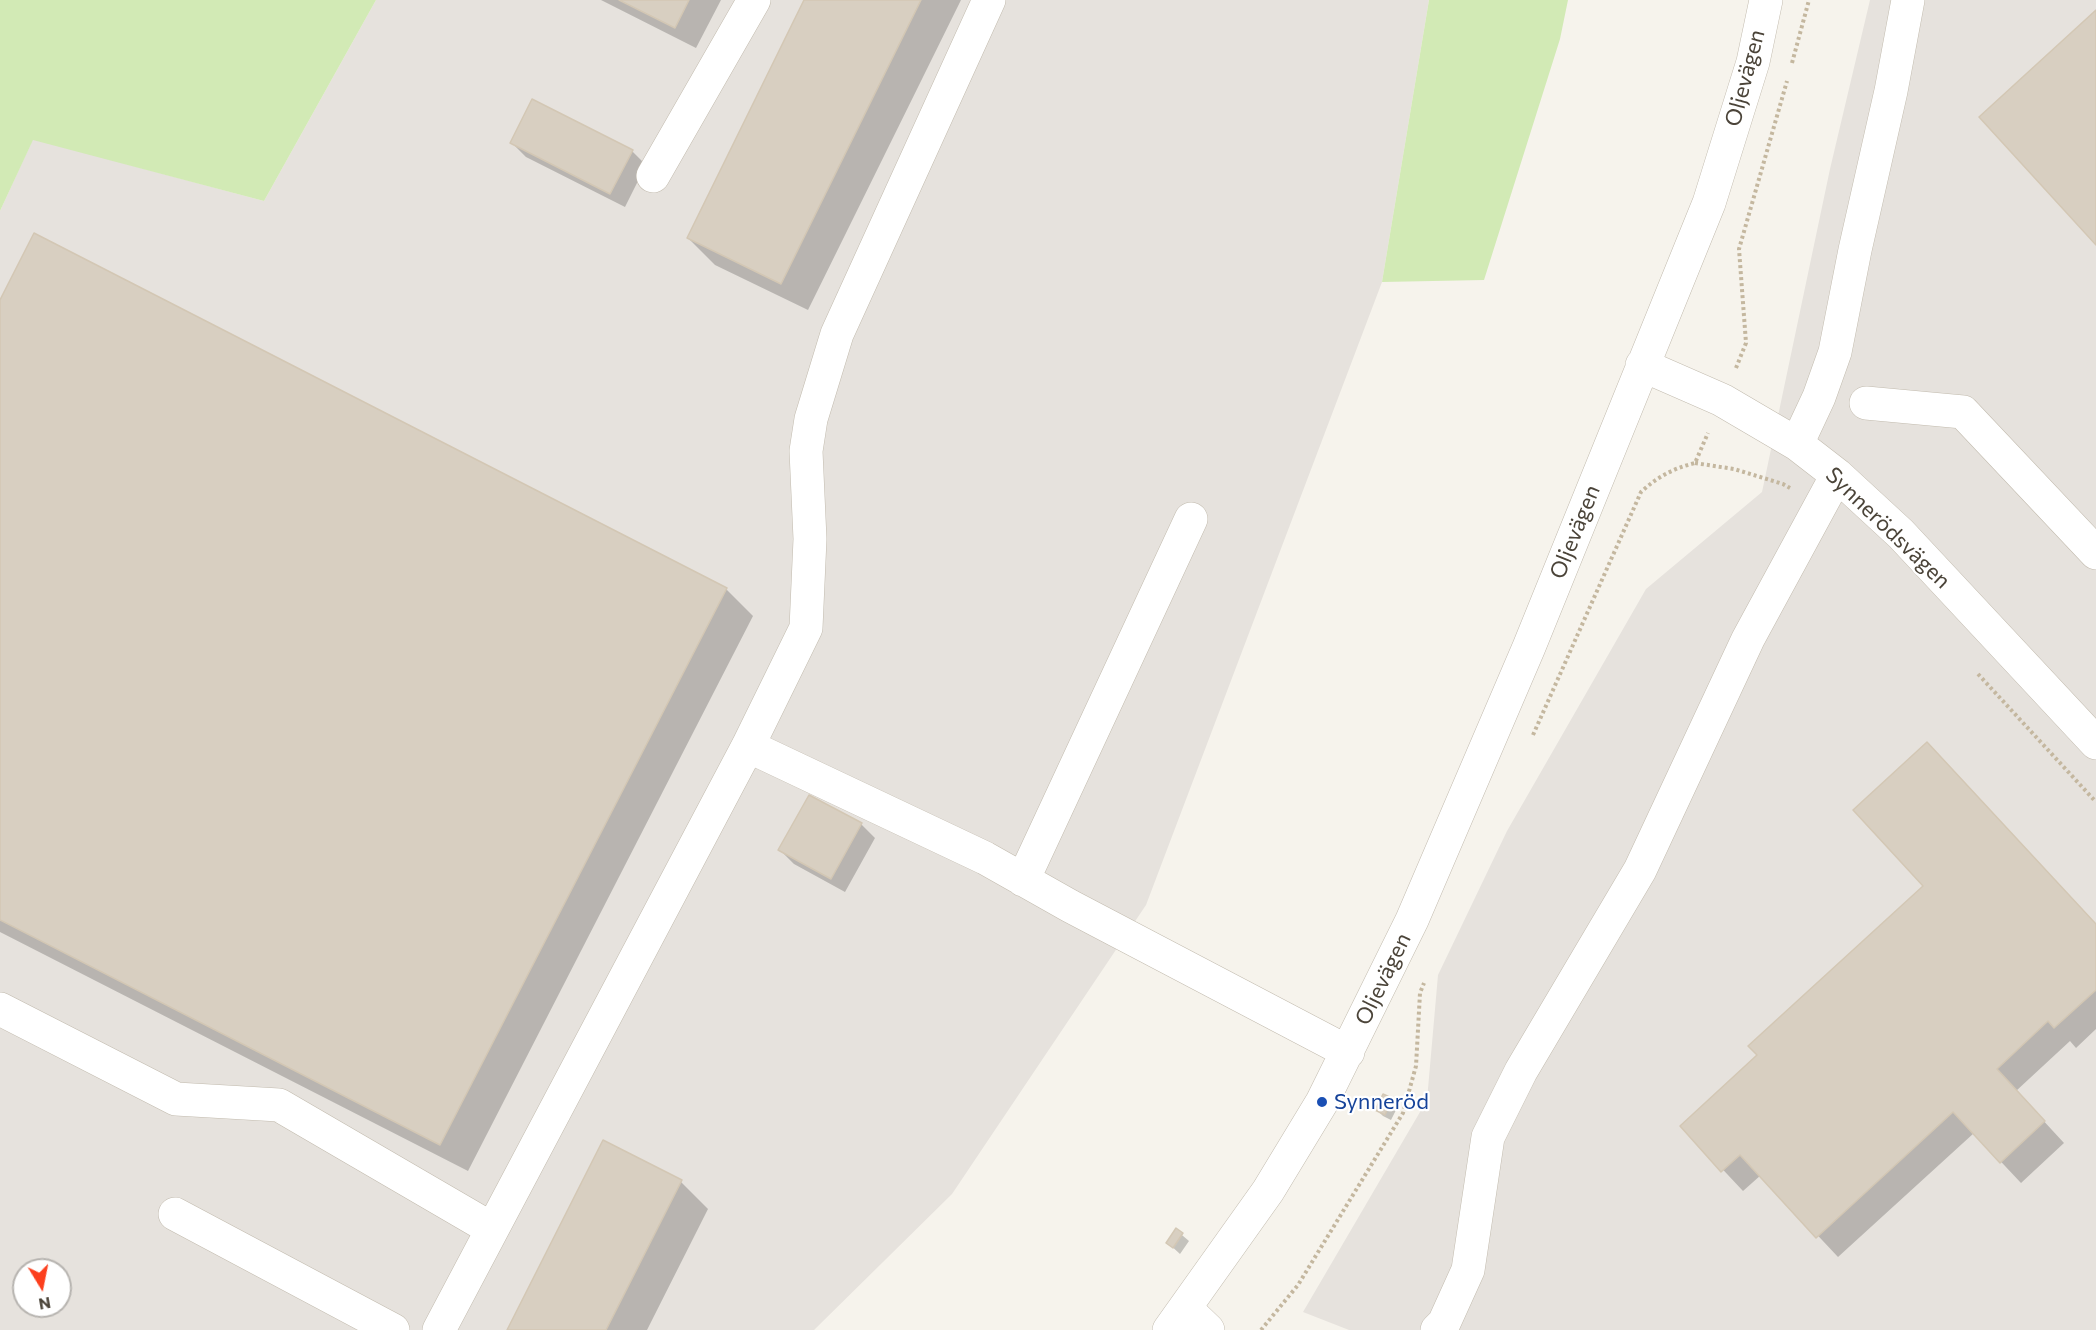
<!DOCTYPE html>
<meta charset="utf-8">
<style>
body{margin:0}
#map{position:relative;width:2096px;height:1330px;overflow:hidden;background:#f6f3ec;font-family:Commissioner,sans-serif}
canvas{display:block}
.north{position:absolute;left:12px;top:1258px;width:60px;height:60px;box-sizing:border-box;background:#fff;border:2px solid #b7b4b0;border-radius:50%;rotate:170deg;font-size:16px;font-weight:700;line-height:24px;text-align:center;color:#4b4439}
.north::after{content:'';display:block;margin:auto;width:21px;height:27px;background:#fc3f1d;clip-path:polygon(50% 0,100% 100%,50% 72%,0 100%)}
</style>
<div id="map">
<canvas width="2096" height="1330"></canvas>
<div class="north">N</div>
</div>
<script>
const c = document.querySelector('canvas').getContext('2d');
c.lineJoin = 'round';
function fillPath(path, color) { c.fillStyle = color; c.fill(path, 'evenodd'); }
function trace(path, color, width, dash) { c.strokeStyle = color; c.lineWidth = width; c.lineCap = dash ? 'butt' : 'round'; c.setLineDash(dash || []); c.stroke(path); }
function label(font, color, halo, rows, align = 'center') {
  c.font = font + ' Commissioner,sans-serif'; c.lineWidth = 4.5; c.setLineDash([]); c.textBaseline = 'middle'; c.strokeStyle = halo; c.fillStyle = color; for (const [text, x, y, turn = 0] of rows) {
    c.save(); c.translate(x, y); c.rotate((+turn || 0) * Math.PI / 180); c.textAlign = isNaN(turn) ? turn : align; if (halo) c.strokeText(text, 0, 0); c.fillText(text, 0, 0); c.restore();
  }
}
fillPath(new Path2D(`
 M376 0H1429L1382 282 1146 905 952 1194 814 1330H0V211L33 139 264 201ZM24 1270H60V1306H24Z
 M1870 0H2096V1330H1349L1303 1312 1427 1100 1438 975 1507 831 1646 589 1762 492 1830 169Z`), '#e6e2dd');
fillPath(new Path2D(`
 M0 0H376L264 201 33 140 0 211Z
 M1429 0H1568L1560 39 1484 280 1382 282Z`), '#d2eab5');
fillPath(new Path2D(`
 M601 0H721L696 48Z
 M806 0H961L808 310 715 265 688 238Z
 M512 143 632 151 646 165 625 207 526 157Z
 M0 303 726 589 753 616 468 1171 0 932Z
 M1927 744 2096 925V1029L2076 1048 2070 1041 2016 1091 2064 1143 2021 1183 1974 1133 1838 1257 1761 1175 1743 1191 1682 1126 1759 1055 1925 886Z
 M861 824 875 838 845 892 794 864 780 850Z
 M1391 1099 1398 1106 1391 1120 1383 1116 1377 1110Z
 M603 1142 681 1182 708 1209 647 1330H508Z
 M1176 1230 1189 1241 1180 1254 1168 1243Z`), '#0003');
const building = new Path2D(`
 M619 0H689L675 28Z
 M804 0H921L781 284 687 238Z
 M2096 10V245L1979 117Z
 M532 99 633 150 610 194 510 143Z
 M34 233 727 588 440 1145 0 920V300Z
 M1927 742 2096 924V990L2054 1028 2048 1021 1997 1069 2045 1121 2000 1163 1953 1112 1816 1238 1740 1155 1721 1172 1680 1126 1757 1055 1748 1046 1923 886 1853 810Z
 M809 795 862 823 831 879 778 850Z
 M1383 1094 1392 1098 1385 1115 1375 1110Z
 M603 1140 682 1180 606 1330H507Z
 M1176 1228 1183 1233 1173 1248 1166 1243Z`);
fillPath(building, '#d8cfc1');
trace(building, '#d3c7b4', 1.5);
const minor = new Path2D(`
 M653 176 754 0
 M1642 365 1722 400 1797 444 1837 475 1901 534 2096 743
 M1866 403 1963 412 2096 553
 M1797 444 1819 397 1835 352 1855 250 1891 91 1908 0
 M748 746 985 858 1070 906 1348 1052
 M1023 880 1191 519
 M0 1009 176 1099 279 1105 492 1229
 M175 1214 393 1330
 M1186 1309 1208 1330
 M439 1330 748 746 806 628 810 539 806 451 811 419 837 334 989 0
 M1169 1330 1268 1191 1322 1102 1412 920 1529 647 1709 203 1753 62 1766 0
 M1437 1330 1444 1323 1468 1270 1488 1137 1521 1071 1640 870 1748 639 1837 475`);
trace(minor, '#c2bbae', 34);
trace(new Path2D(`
 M1792 63 1809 0
 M1736 368 1746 343 1739 249 1787 81
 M1695 463 1734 469 1783 484 1790 488
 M1978 674 2096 802
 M1533 735 1641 492C1657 477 1674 468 1695 463L1708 433
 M1261 1330 1298 1285 1403 1113 1416 1066 1420 993 1424 983`), '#c4b79f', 4, [3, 3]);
trace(minor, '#fff', 33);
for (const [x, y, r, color] of [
 [1322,1102,6,"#1a4fb4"]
]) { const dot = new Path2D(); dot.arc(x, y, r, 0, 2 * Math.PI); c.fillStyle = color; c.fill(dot); trace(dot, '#fff', 2); }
label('22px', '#4b4439', '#fff', [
 ["Oljevägen",1745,78,-75],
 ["Synnerödsvägen",1888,528,44],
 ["Oljevägen",1575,532,-68],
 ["Oljevägen",1383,979,-64]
]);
label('22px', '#164399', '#fff', [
 ["Synneröd",1334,1102]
], 'left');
</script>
